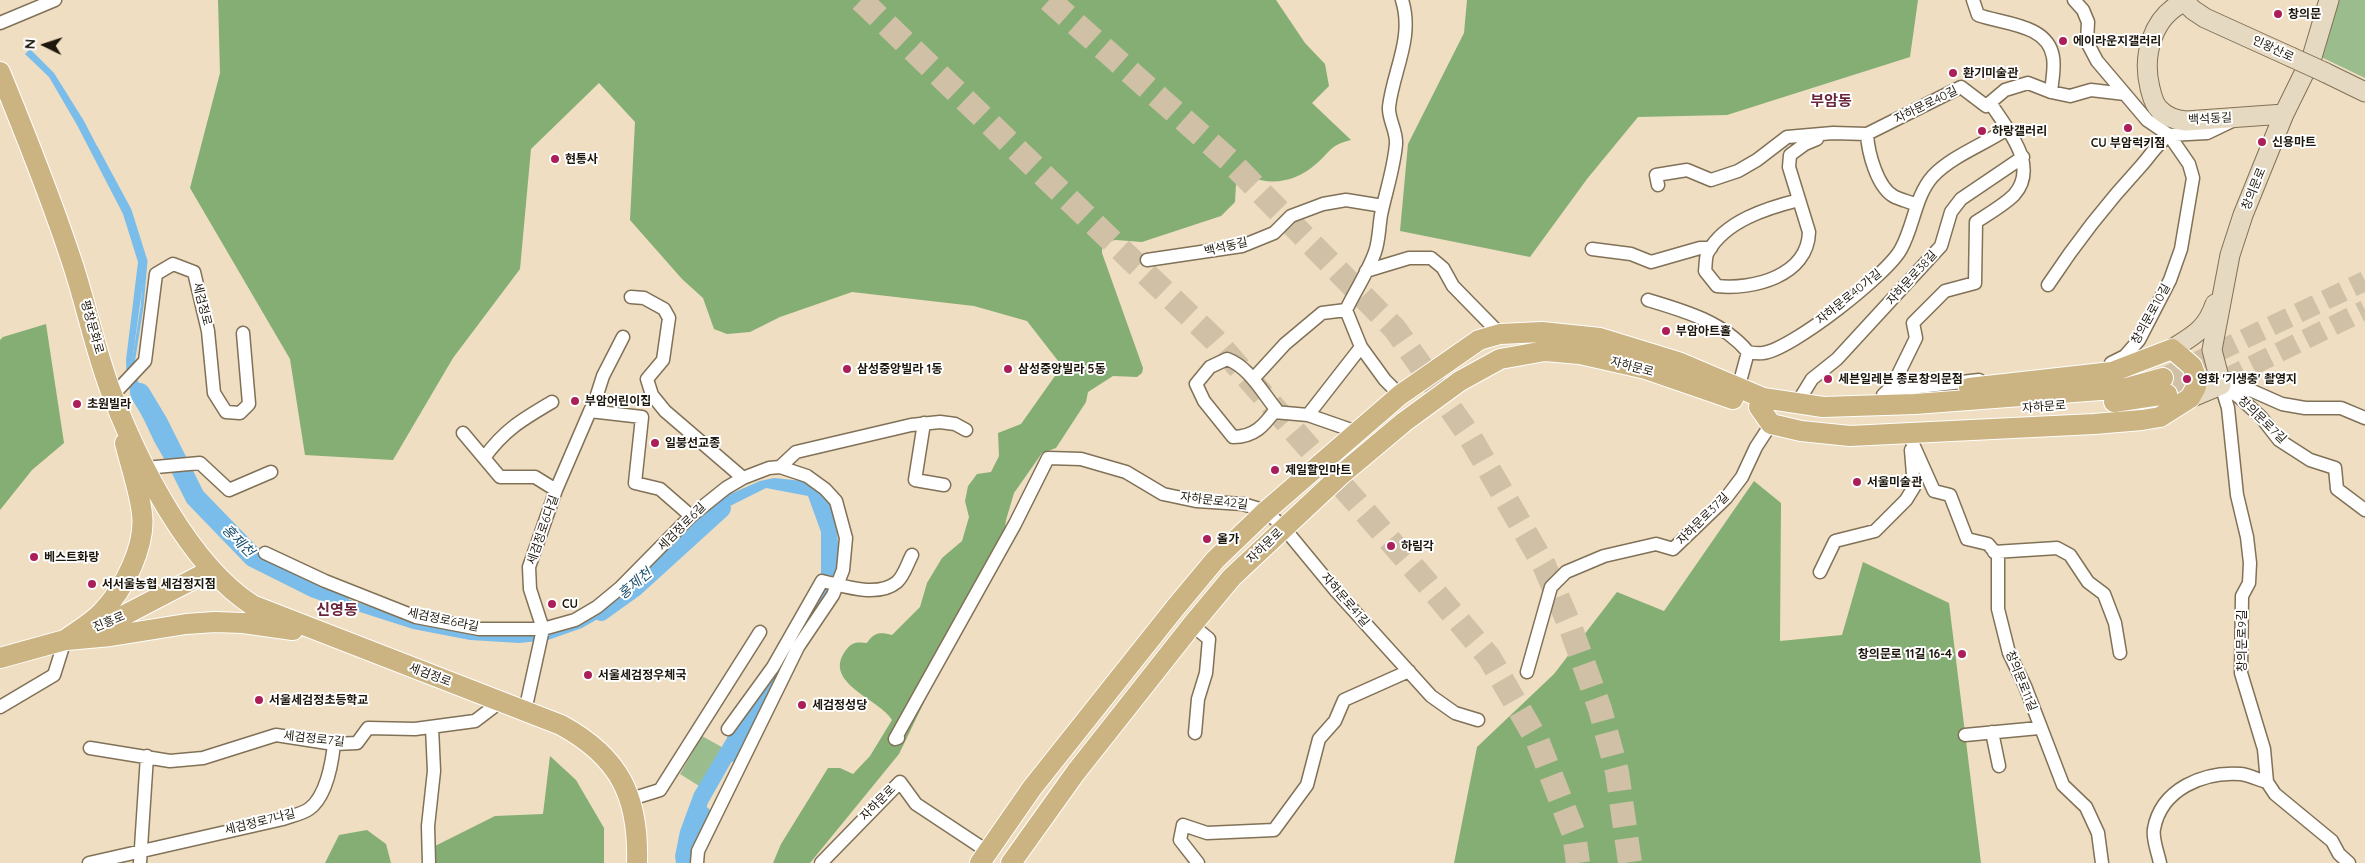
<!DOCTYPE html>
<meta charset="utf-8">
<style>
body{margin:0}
#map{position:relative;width:2365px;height:863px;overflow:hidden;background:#efdec1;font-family:Quicksand,sans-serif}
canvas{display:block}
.north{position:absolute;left:20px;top:20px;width:50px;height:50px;-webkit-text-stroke:4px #fff;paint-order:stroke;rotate:274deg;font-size:14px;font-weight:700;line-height:20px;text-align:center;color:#1c160b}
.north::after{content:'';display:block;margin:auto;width:18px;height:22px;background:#1c160b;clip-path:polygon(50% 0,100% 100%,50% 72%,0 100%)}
</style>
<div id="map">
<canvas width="2365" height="863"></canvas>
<div class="north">N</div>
</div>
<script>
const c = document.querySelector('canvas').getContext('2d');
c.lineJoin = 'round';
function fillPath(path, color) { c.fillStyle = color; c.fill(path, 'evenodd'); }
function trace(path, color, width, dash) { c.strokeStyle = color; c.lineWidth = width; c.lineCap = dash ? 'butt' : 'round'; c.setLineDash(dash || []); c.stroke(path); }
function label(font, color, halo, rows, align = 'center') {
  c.font = font + ' Quicksand,"Noto Sans KR",sans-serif'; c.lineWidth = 4; c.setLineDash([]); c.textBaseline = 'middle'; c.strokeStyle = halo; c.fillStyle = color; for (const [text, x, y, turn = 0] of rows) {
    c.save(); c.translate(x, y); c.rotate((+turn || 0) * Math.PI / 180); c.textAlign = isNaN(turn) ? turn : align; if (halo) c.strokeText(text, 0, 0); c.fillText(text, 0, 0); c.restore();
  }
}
fillPath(new Path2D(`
 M2338 0H2365V78L2321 57Z
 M702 736 727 750 704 789 680 774Z`), '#9bbc8d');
fillPath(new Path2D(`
 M218 0H1276L1305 43 1325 64 1329 86 1312 103 1351 140C1330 145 1331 151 1316 164 1297 181 1273 186 1250 177L1236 184 1235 202 1221 216 1142 242 1116 240 1102 242V253L1143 368 1142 373 1137 377 1113 376 1088 392 1086 402 1056 448 1042 453 1014 493 1006 520 1004 537 899 754 810 863H773L781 844 828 768H840L853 774 870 756 892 720C880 699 821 683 846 650 852 642 857 642 867 643 874 632 880 632 892 635L920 607 927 583 942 558 962 541 969 517 965 501 968 486 977 474 991 472 999 456 998 433 1021 424 1062 366 1027 321 974 306 852 292 780 317 750 332 727 334 714 329 703 298 682 279 630 220 635 122 599 83 531 149 520 269 453 358 393 460 305 455 290 359 190 188 220 73Z
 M1467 0H1918L1910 57 1727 115 1638 117 1587 179 1530 257 1400 231 1408 144 1464 33Z
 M46 324 64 443 32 470 0 510V340L3 337Z
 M1754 481 1781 503 1780 641 1842 635 1863 562 1949 603 1981 863H1454L1477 747 1554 674 1617 592 1664 611Z
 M550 756 576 780 604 828V863H426L435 846 495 816 543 814Z
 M367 830 386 844 391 863H325L339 835Z`), '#84ae73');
fillPath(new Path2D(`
 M30 49 54 73 84 121 130 210 146 261 132 362 138 381 164 440 187 477 217 521 253 557 315 588 415 622 479 634 566 621 599 603 689 522 728 495 760 481 774 478 803 481 826 495 835 512 839 552 834 582 813 621 764 693 749 708 745 738 708 803 689 851 690 863H676L675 856 680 831 694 793 727 738 734 709 769 665 821 578V532L808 496 766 488 722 510 688 534 642 575 603 616 582 628 548 640 519 643 470 640 413 629 313 597 250 566 210 526 177 481 155 443 127 384 126 360 138 262 123 214 77 125 49 77 25 54Z`), '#7abdea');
trace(new Path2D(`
 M96 147 130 210 146 261 142 307 133 364`), '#7abdea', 3);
trace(new Path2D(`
 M140 393 158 423 195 497 253 557 315 588 339 597
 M601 611 633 588 721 508
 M734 752 796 640
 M690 863 696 824 701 815`), '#7abdea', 20);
trace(new Path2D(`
 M2163 378 2365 281
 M2167 394 2229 377 2365 310`), '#cfc0a6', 20, [20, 10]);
trace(new Path2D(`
 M861 0 1215 340 1426 582 1489 657 1538 742 1574 834 1578 863
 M1049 0 1229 160 1395 329 1469 435 1544 565 1570 626 1600 709 1617 772 1630 863`), '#cfc0a6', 24, [24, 12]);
const street = new Path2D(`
 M1973 0 1978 15C2003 24 2048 24 2053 57 2055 68 2052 81 2051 92
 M2074 0 2083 10 2088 22 2087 42 2097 61 2147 120 2169 135 2207 133 2232 121
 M0 23 55 0
 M1867 134C1868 152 1877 188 1895 197 1902 200 1910 202 1917 205
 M1658 185 1656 175 1687 170 1711 180 1738 171 1757 160 1787 137 1833 133 1867 134 1961 87 1986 106 2005 90 2028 83 2051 92 2070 96 2091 90 2125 94
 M1799 200C1767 208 1725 221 1708 252 1705 257 1706 265 1705 271L1717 286C1753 290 1808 276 1809 232L1789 167 1790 155 1805 144 1817 139
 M1592 249 1631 254 1651 262 1700 248H1711
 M1147 260 1242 246 1274 233 1291 216 1323 204 1346 200 1383 206
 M1366 271 1409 258H1431L1443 268 1453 286 1500 334
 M2048 285C2077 241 2105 205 2141 166 2151 155 2156 145 2169 135L2189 164 2193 178 2181 249 2170 280 2139 340 2125 356 2111 363
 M631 297 644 298 664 309 669 318 663 360 647 379 652 395 665 411 743 478
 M1648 300C1685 311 1723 322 1748 352L1738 389
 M623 337 603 376 595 401 590 411 642 417 635 483 660 489 691 516
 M1361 347 1385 380 1400 395
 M1748 352C1753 353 1758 354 1763 353 1791 350 1888 274 1901 249 1914 226 1915 196 1933 176 1952 156 1983 145 2007 129
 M1227 359C1249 367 1262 392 1276 409 1264 426 1254 437 1233 437L1204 401 1196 384 1210 367Z
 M1253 379 1285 344 1322 313 1346 310C1355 291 1368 272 1375 252 1379 241 1379 227 1381 215 1386 191 1394 168 1396 144 1397 131 1388 119 1389 107 1393 71 1414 38 1402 0
 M2221 385 2228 408 2237 495 2247 537 2250 563 2249 583 2242 596 2241 673 2264 749 2267 782 2275 794 2332 841 2339 854 2349 863
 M2221 385 2239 397 2261 417 2279 440 2310 460 2335 468 2337 489 2365 510
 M2221 385H2239L2282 404 2305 408H2341L2365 418
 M1897 394 1910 388 1979 380
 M1883 395 1893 385 1916 338 1913 323 1945 291 1975 283 1976 222C1988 214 2004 205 2014 195 2040 166 2007 129 1991 104
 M112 396 145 361 156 274 173 264 194 272 208 331 214 393 226 412 240 413 249 404 243 333
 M552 402C523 419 504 430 484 458L500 477H535L556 490
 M1796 405 1812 379 1837 359 1941 246 1951 212 1961 199 2023 157
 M1274 412 1308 415 1361 347 1346 310
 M1308 415 1357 432
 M924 423 915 480 944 485
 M463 433 484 458
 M1908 433 1934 491 1950 495 1967 539 1988 544 1998 556V609L2009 653 2025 686 2063 785 2086 807 2098 833 2102 863
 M780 467 796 452 911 425 940 422 955 424 966 430
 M145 468 200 463 229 490 271 472
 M1994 552 2057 548 2070 555 2088 582 2104 594 2115 623 2120 653
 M265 553 325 581 416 617 479 629H543L575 620 597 607 620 588 691 516 726 488 743 478 769 468 780 467 807 476 825 489 836 501 846 538 843 570 833 595 798 647 698 851 697 863
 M1820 572 1835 541 1875 531 1906 500 1914 487 1911 450
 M1192 625 1209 639 1206 673 1198 699 1195 733
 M1527 672 1551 587 1566 572 1604 556 1656 544 1673 549 1726 498 1742 477 1756 447 1771 424
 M0 707 54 675 65 640
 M525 711 543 629 530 589 529 567 556 490 590 411
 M728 729 773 667 822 581C844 586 878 598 897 582 904 576 908 562 912 555
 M1992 732 1999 766
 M1965 735 2039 728
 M898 738 895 739 1015 524 1048 458 1081 459 1126 472 1163 494 1196 501 1243 504 1266 511 1284 528 1336 591 1431 696 1455 713 1478 720
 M90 748 170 761 203 758 276 735 334 744 357 743 368 728 415 729 475 721 500 702
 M631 799 660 790 760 632
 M89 863 283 819C291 816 302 814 309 809 326 797 332 763 334 744
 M140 863 147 756
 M429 863 428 826 434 771 432 727
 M821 863 900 782 916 804 987 851
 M1198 863 1180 840 1183 825 1207 833 1274 830 1307 785 1319 739 1335 721 1344 700 1409 671
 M2160 863C2158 853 2152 838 2154 829 2161 789 2204 771 2241 774 2249 775 2259 780 2267 782`);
const secondary = new Path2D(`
 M2183 0 2193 10 2205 18 2291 57
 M2184 2C2152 17 2142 56 2150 88 2152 95 2153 103 2159 109 2166 117 2176 120 2186 121L2284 114
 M2324 72 2365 92
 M2172 349C2193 336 2207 329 2215 304
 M2190 398 2221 385 2212 350 2230 255 2243 215 2284 114 2312 57 2329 0`);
const primary = new Path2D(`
 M0 72C25 133 49 193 70 256 86 302 95 352 113 397 140 466 189 564 252 605L561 725C620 757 639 797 637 863
 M2114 402 2167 394
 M1759 407 1771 424 1801 431 1850 436 2094 424 2142 420 2160 417 2190 398 2196 387V377L2192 366 2172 349 2112 372 1969 388
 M65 640C77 631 92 623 102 612 124 589 146 546 142 514 140 493 130 464 125 443
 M67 640 111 636 186 624 215 622 243 623 293 630
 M0 658 65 640 115 620 211 570
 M980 863 1032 788 1175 608 1215 560 1266 511 1400 395 1479 340 1500 334 1542 332 1600 338 1678 362 1763 398 1823 407 1915 404 2127 388 2163 378
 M1011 863 1076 772 1192 625 1232 577 1342 474 1404 422 1460 381 1500 359 1545 351 1580 354 1646 369 1733 399`);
trace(street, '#807157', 15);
trace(secondary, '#807157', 21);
trace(primary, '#fff', 22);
trace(street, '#fff', 12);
trace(secondary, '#e6d9c1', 19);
trace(primary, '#ccb382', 20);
const secondaryBridge = new Path2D(`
 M2291 57 2324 72`);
trace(secondaryBridge, '#807157', 21, []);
trace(secondaryBridge, '#e6d9c1', 19);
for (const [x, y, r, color] of [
 [2278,14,5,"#ac1e58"],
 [2063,41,5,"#ac1e58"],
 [1953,73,5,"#ac1e58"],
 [2128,128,5,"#ac1e58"],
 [1982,131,5,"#ac1e58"],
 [2262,142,5,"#ac1e58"],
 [555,159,5,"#ac1e58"],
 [1666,331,5,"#ac1e58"],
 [847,369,5,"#ac1e58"],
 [1008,369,5,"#ac1e58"],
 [1828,379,5,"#ac1e58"],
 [2187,379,5,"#ac1e58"],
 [575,401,5,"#ac1e58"],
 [77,404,5,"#ac1e58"],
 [655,443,5,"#ac1e58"],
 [1275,470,5,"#ac1e58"],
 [1857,482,5,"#ac1e58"],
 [1207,539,5,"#ac1e58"],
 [1391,546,5,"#ac1e58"],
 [34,557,5,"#ac1e58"],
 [92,584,5,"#ac1e58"],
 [552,604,5,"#ac1e58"],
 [1962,654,5,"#ac1e58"],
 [588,675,5,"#ac1e58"],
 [259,700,5,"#ac1e58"],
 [802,705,5,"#ac1e58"]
]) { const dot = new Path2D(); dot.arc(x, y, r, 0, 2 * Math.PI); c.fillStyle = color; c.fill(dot); trace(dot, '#fff', 2); }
label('bold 12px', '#1c160b', '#fff', [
 ["창의문",2288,14],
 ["에이라운지갤러리",2073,41],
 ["환기미술관",1963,73],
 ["하랑갤러리",1992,131],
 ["신용마트",2272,142],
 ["CU 부암럭키점",2128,143,"center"],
 ["현통사",565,159],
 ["부암아트홀",1676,331],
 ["삼성중앙빌라 1동",857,369],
 ["삼성중앙빌라 5동",1018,369],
 ["세븐일레븐 종로창의문점",1838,379],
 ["영화 '기생충' 촬영지",2197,379],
 ["부암어린이집",585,401],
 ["초원빌라",87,404],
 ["일붕선교종",665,443],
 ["제일할인마트",1285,470],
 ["서울미술관",1867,482],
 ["올가",1217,539],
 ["하림각",1401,546],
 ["베스트화랑",44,557],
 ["서서울농협 세검정지점",102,584],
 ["CU",562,604],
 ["창의문로 11길 16-4",1952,654,"right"],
 ["서울세검정우체국",598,675],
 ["서울세검정초등학교",269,700],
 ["세검정성당",812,705]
], 'left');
label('12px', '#1c160b', '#fff', [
 ["인왕산로",2273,49,25],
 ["자하문로40길",1926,105,-26],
 ["백석동길",2210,119,-3],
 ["창의문로",2254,189,-68],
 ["백석동길",1226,247,-13],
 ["자하문로38길",1912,278,-48],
 ["자하문로40가길",1849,297,-39],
 ["세검정로",202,304,76],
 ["창의문로10길",2151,314,-61],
 ["평창문화로",92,327,74],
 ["자하문로",1632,367,15],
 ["자하문로",2044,407,-4],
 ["창의문로7길",2262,420,44],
 ["자하문로42길",1214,501,7],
 ["자하문로37길",1703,519,-45],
 ["세검정로6길",682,527,-45],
 ["세검정로6다길",543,530,-71],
 ["자하문로",1265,546,-44],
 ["자하문로41길",1345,600,49],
 ["세검정로6라길",443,620,12],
 ["진흥로",109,622,-22],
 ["창의문로9길",2242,641,-90],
 ["세검정로",430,675,21],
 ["창의문로11길",2021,681,68],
 ["세검정로7길",314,739,6],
 ["자하문로",878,803,-45],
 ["세검정로7나길",260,822,-14]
]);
label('italic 14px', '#1c4f6e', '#fff', [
 ["홍제천",238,541,45],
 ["홍제천",635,584,-40]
]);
label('bold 15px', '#69253b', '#fff', [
 ["부암동",1831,101],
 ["신영동",337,610]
]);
</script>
